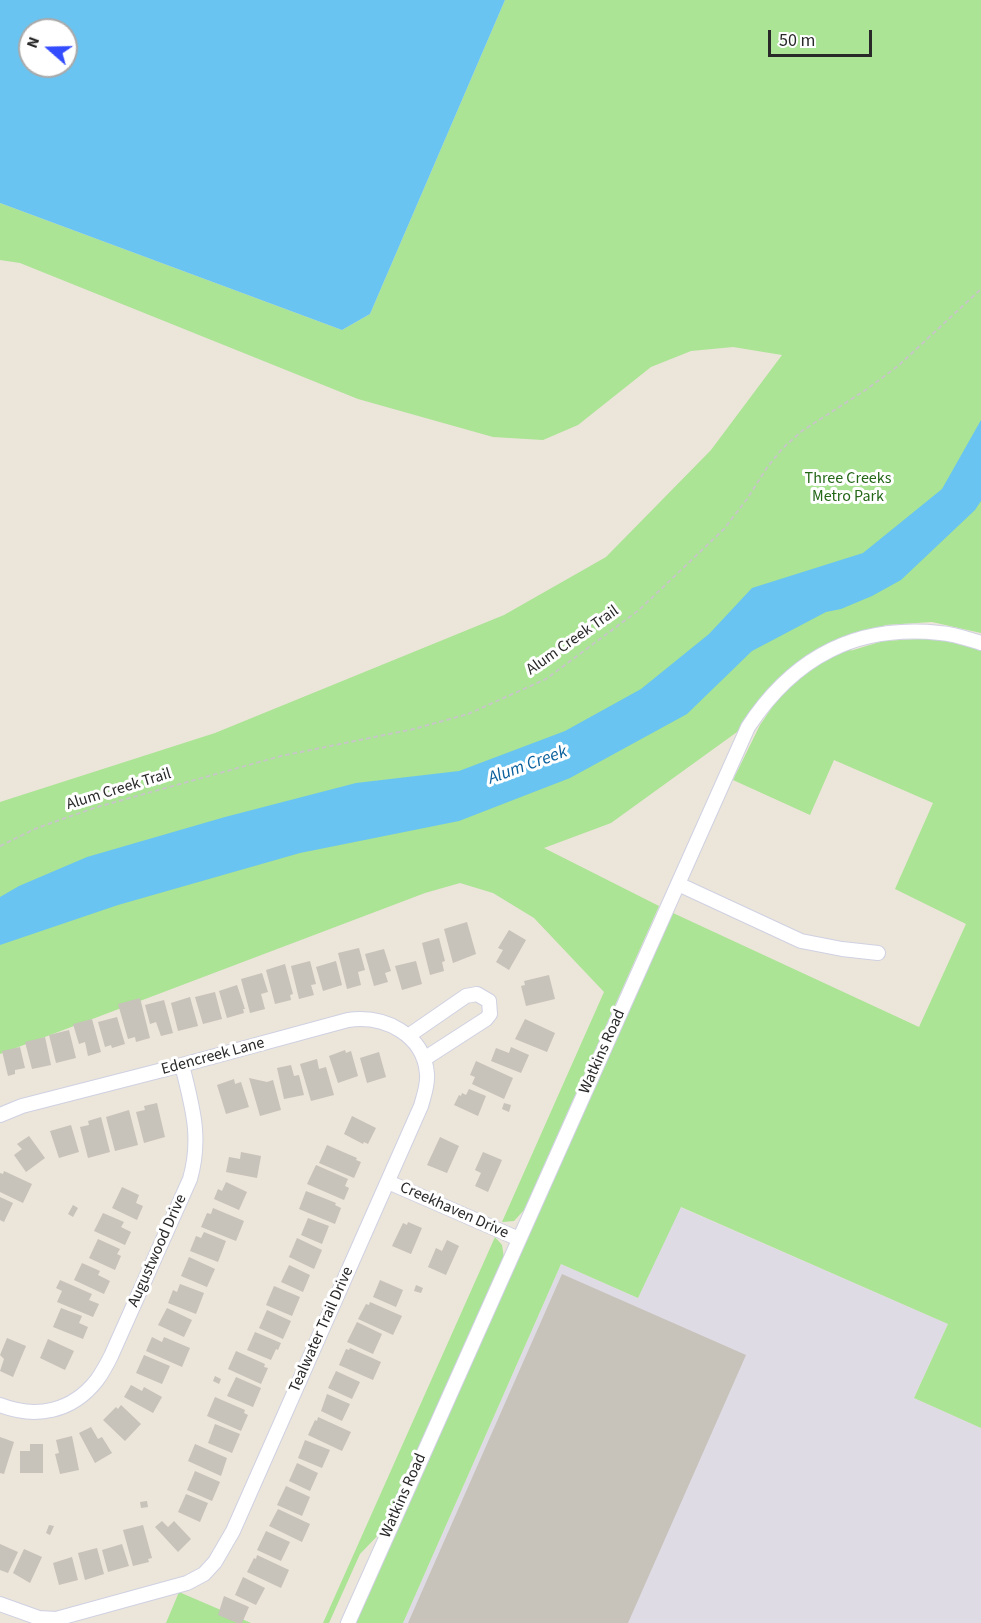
<!DOCTYPE html>
<style>
body{margin:0}
#map{position:relative;width:981px;height:1623px;overflow:hidden;background:#ece5da;font-family:"Source Sans 3",sans-serif}
canvas{display:block}
.north{position:absolute;left:18px;top:18px;width:60px;height:60px;box-sizing:border-box;background:#fff;border:2px solid #a9a9a9;border-radius:50%;rotate:290deg;font-size:16px;font-weight:700;line-height:24px;text-align:center;color:#292929}
.north::after{content:'';display:block;margin:auto;width:21px;height:27px;background:#344cff;clip-path:polygon(50% 0,100% 100%,50% 72%,0 100%)}
.scale{position:absolute;left:768px;top:30px;width:104px;height:27px;box-sizing:border-box;border:3px solid #292929;border-top:0;padding-left:8px;font-size:18px;line-height:21px;white-space:nowrap;color:#292929;-webkit-text-stroke:4px #fff;paint-order:stroke}
</style>
<div id="map">
<canvas width="981" height="1623"></canvas>
<div class="north">N</div>
<div class="scale">50 m</div>
</div>
<script>
const c = document.querySelector('canvas').getContext('2d');
c.lineJoin = 'round';
function fillPath(path, color) { c.fillStyle = color; c.fill(path, 'evenodd'); }
function trace(path, color, width, dash) { c.strokeStyle = color; c.lineWidth = width; c.lineCap = dash ? 'butt' : 'round'; c.setLineDash(dash || []); c.stroke(path); }
function label(font, color, halo, rows, align = 'center') {
  c.font = font + ' "Source Sans 3",sans-serif'; c.lineWidth = 6; c.setLineDash([]); c.textBaseline = 'middle'; c.strokeStyle = halo; c.fillStyle = color; for (const [text, x, y, turn = 0] of rows) {
    c.save(); c.translate(x, y); c.rotate((+turn || 0) * Math.PI / 180); c.textAlign = isNaN(turn) ? turn : align; if (halo) c.strokeText(text, 0, 0); c.fillText(text, 0, 0); c.restore();
  }
}
fillPath(new Path2D(`
 M680 1207 948 1324 914 1398 981 1428V1623H403L561 1264 638 1298Z`), '#dedbe4');
fillPath(new Path2D(`
 M505 0H981V633L932 622 885 625 850 651 883 641 935 638 981 650V1428L914 1398 948 1324 681 1207 638 1298 561 1264 403 1623H356L673 913 919 1027 966 924 895 889 933 803 834 760 810 815 733 780 760 725 773 706 611 823 544 848 659 906 524 1210 514 1221 502 1222 604 992 534 918 493 893 460 883 425 893 0 1054V802L215 733 504 615 606 557 711 450 782 355 733 347 691 351 651 367 578 425 543 440 493 437 358 399 20 263 0 260V203L342 330 370 314Z
 M495 1237 502 1245 504 1258 383 1530 360 1554 329 1623H323Z
 M179 1592 251 1623H166Z`), '#aae494');
fillPath(new Path2D(`
 M0 0H505L370 314 342 330 0 203ZM30 30H66V66H30Z
 M981 420V501L975 510 901 580 872 596 841 609 826 612 752 651 687 714 570 778 459 821 300 853 118 905 0 945V897L19 886 87 857 225 817 356 783 459 771 565 731 641 689 709 634 752 588 863 553 942 489Z`), '#69c4f2');
fillPath(new Path2D(`
 M467 922 476 954 453 963 444 929Z
 M509 930 526 940 509 970 496 962 503 950 498 948Z
 M439 938 445 961 442 962 444 971 430 975 422 943Z
 M359 948 365 970 358 972 361 985 347 989 338 953Z
 M384 949 391 971 385 973 388 982 374 986 365 954Z
 M310 961 316 984 311 985 314 995 299 999 291 966Z
 M336 961 342 985 323 991 316 967Z
 M416 961 422 984 402 990 395 966Z
 M285 964 293 994 290 995 291 1000 275 1004 266 970Z
 M262 973 268 992 261 994 265 1009 250 1013 241 979Z
 M549 975 555 999 526 1006 521 986 525 985 524 981Z
 M237 985 245 1009H243L244 1013 227 1018 219 991Z
 M215 992 222 1019 203 1024 195 997Z
 M190 997 198 1026 178 1031 171 1003Z
 M140 998 150 1038 136 1042 135 1037 128 1039 118 1004Z
 M164 1000 173 1033 161 1036 156 1022 150 1024 145 1005Z
 M117 1017 125 1044 112 1048 111 1045 105 1047 98 1022Z
 M92 1019 101 1052 88 1056 85 1042 79 1044 73 1024Z
 M525 1019 555 1033 547 1052 515 1039Z
 M69 1030 76 1058 56 1063 49 1035Z
 M45 1037 51 1065 32 1069 25 1042Z
 M20 1047 25 1068 15 1070V1074L8 1076 2 1051Z
 M511 1047 529 1055 521 1073 491 1061 496 1048 509 1053Z
 M345 1050 346 1053 351 1051 358 1076 338 1083 329 1056Z
 M379 1052 386 1077 367 1083 360 1058Z
 M317 1059 319 1069 326 1067 334 1095 311 1101 300 1064Z
 M476 1061 513 1078 504 1099 472 1084 475 1077 470 1075Z
 M291 1065 294 1076 299 1075 304 1095 284 1099 277 1068Z
 M249 1078 267 1082 273 1080 281 1110 260 1116Z
 M234 1079 235 1084 241 1082 249 1107 226 1114 217 1085Z
 M469 1089 486 1096 478 1116 454 1105 459 1095 461 1096 462 1093 466 1095Z
 M157 1103 165 1137 144 1143 136 1112 145 1110 144 1106Z
 M504 1103 511 1105 509 1112 502 1109Z
 M129 1110 138 1145 115 1151 106 1117Z
 M352 1116 376 1128 368 1144 364 1142 363 1144 344 1134Z
 M101 1117 110 1152 88 1158 80 1127 89 1125 88 1121Z
 M71 1125 79 1152 59 1158 50 1131Z
 M29 1136 45 1158 26 1172 14 1155 22 1149 17 1144Z
 M440 1137 459 1146 447 1173 427 1165Z
 M327 1145 357 1158 356 1160 361 1162 354 1178 319 1163Z
 M241 1152 261 1156 257 1178 226 1172 229 1157 240 1159Z
 M483 1152 502 1160 488 1192 475 1186 481 1173 475 1170Z
 M316 1165 348 1179 345 1186 349 1188 344 1200 307 1184Z
 M4 1171 32 1184 23 1203 0 1192V1173L3 1174Z
 M226 1182 247 1192 239 1210 214 1199 218 1189 222 1191Z
 M122 1187 139 1195 136 1203 143 1206 137 1220 112 1208Z
 M306 1191 336 1203 335 1205 341 1208 335 1224 299 1209Z
 M0 1197 13 1203 4 1222 0 1220Z
 M73 1205 78 1208 73 1217 68 1214Z
 M213 1208 244 1221 236 1241 201 1227 207 1213 211 1214Z
 M103 1213 124 1222 121 1227 131 1232 125 1245 94 1231Z
 M308 1218 329 1226 322 1244 301 1235Z
 M408 1222 422 1228 411 1254 392 1246 403 1223 407 1225Z
 M204 1232 226 1241 218 1262 190 1251 196 1236 201 1238Z
 M297 1238 322 1250 314 1269 289 1257Z
 M98 1239 120 1249 117 1254 121 1256 115 1270 89 1258Z
 M447 1240 459 1246 446 1275 428 1267 436 1248 442 1251Z
 M189 1257 215 1269 207 1287 181 1276Z
 M82 1263 100 1271 98 1275 110 1281 104 1294 74 1280Z
 M289 1265 310 1275 303 1292 281 1282Z
 M562 1274 746 1355 628 1623H408Z
 M60 1280 92 1294 89 1300 99 1304 93 1317 57 1302 62 1291 56 1288Z
 M380 1280 403 1290 396 1307 373 1297Z
 M180 1284 204 1293 196 1314 168 1303 173 1290 177 1292Z
 M416 1285 423 1288 421 1293 414 1291Z
 M274 1286 300 1297 292 1316 266 1305Z
 M370 1302 402 1316 393 1335 358 1319 366 1304 369 1305Z
 M61 1308 82 1316 79 1323 88 1327 83 1339 53 1327Z
 M167 1308 192 1320 184 1337 158 1325Z
 M267 1310 291 1321 283 1339 259 1328Z
 M357 1322 382 1334 373 1354 347 1342Z
 M255 1332 281 1343 278 1350 276 1349 271 1360 247 1350Z
 M152 1337 162 1342 164 1337 190 1348 182 1367 146 1351Z
 M7 1338 26 1346 13 1377 0 1371 4 1359 0 1355Z
 M48 1339 74 1351 65 1370 40 1358Z
 M350 1348 381 1362 373 1380 339 1365 346 1349 349 1350Z
 M236 1351 265 1364 264 1367 268 1368 261 1384 228 1369Z
 M144 1355 170 1366 162 1384 136 1373Z
 M336 1371 360 1382 352 1399 328 1388Z
 M215 1376 221 1379 219 1384 213 1381Z
 M236 1377 261 1388 253 1407 227 1396Z
 M131 1385 142 1391 144 1387 162 1397 153 1413 124 1397Z
 M327 1394 350 1404 342 1421 321 1411Z
 M215 1397 245 1410 244 1413 248 1415 241 1431 207 1416Z
 M121 1405 141 1424 125 1441 103 1420 116 1407 118 1409Z
 M318 1417 351 1432 342 1451 308 1435 315 1420 317 1421Z
 M215 1424 240 1434 232 1453 208 1443Z
 M91 1427 98 1439 102 1437 112 1453 95 1463 79 1433Z
 M72 1436 79 1470 60 1474 55 1454 59 1453 56 1440Z
 M0 1437 14 1442 4 1474 0 1473Z
 M305 1440 330 1450 322 1468 298 1458Z
 M30 1444H43V1473H20V1451H30Z
 M195 1444 227 1458 221 1476 188 1461Z
 M297 1463 318 1473 310 1491 289 1481Z
 M195 1471 220 1482 212 1501 187 1490Z
 M286 1486 310 1497 302 1516 277 1505Z
 M186 1494 208 1503 200 1522 178 1512Z
 M147 1501 148 1507 141 1508 140 1502Z
 M278 1509 310 1524 302 1542 269 1526Z
 M162 1521 168 1527 174 1521 191 1539 178 1552 155 1527Z
 M49 1525 54 1526 50 1535 46 1533Z
 M143 1525 152 1558 148 1559 149 1562 133 1566 123 1530Z
 M266 1531 290 1542 281 1561 257 1550Z
 M0 1544 18 1552 8 1573 0 1570Z
 M122 1544 129 1566 108 1572 102 1550Z
 M97 1548 104 1574 85 1580 78 1553Z
 M24 1549 42 1557 30 1583 13 1573Z
 M257 1555 289 1570 281 1588 247 1572 254 1558 256 1559Z
 M72 1557 78 1580 59 1585 53 1563Z
 M243 1577 265 1588 256 1605 235 1595Z
 M224 1596 249 1607 242 1623H237L218 1615Z`), '#c7c2ba');
const minor = new Path2D(`
 M678 884 801 941 842 949 878 953
 M408 1036 466 996 477 994 489 1001 490 1014 486 1019 424 1059
 M0 1115 22 1106 182 1065 348 1020C384 1015 424 1034 427 1074 428 1085 424 1095 421 1106L233 1531 215 1562 204 1574 187 1583 56 1619 39 1618 0 1604
 M388 1182 519 1239
 M0 1405C36 1419 72 1412 97 1380 102 1373 107 1364 111 1356L190 1179C202 1137 192 1106 182 1065
 M348 1623 748 727C794 657 856 624 940 633 954 634 968 639 981 643`);
trace(minor, '#cfd1e2', 16);
trace(new Path2D(`
 M0 846 37 828 97 807 281 756 414 729 468 714 546 679 639 610 724 529 747 499 768 466 783 448 802 431 867 389 898 366 981 289`), '#c7c7c7', 2, [4.5, 3]);
trace(minor, '#fff', 14);
label('16px', '#236717', '#fff', [
 ["Three Creeks",848,479],
 ["Metro Park",848,497]
]);
label('16px', '#292929', '#fff', [
 ["Alum Creek Trail",573,641,-35],
 ["Alum Creek Trail",119,790,-17],
 ["Watkins Road",603,1052,-66],
 ["Edencreek Lane",213,1057,-15],
 ["Creekhaven Drive",454,1211,24],
 ["Augustwood Drive",158,1251,-66],
 ["Tealwater Trail Drive",322,1330,-66],
 ["Watkins Road",404,1496,-66]
]);
label('italic 18px', '#09609c', '#fff', [
 ["Alum Creek",528,766,-20]
]);
</script>
